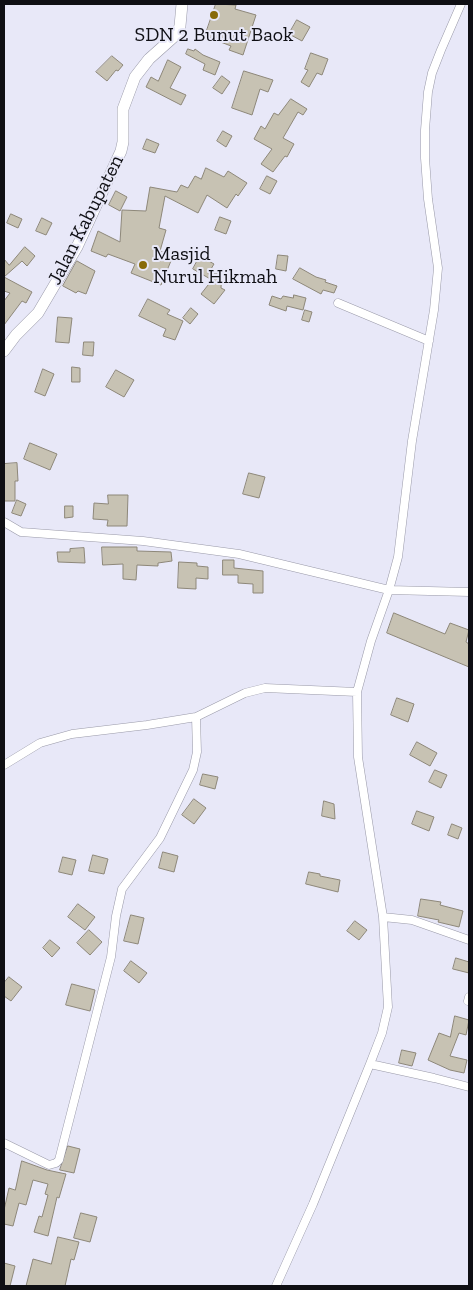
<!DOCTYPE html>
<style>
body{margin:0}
#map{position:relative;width:473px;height:1290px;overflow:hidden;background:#e8e8f8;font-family:"Zilla Slab",serif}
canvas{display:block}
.frame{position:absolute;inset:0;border:5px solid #0f0f14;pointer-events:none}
</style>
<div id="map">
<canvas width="473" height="1290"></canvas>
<div class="frame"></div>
</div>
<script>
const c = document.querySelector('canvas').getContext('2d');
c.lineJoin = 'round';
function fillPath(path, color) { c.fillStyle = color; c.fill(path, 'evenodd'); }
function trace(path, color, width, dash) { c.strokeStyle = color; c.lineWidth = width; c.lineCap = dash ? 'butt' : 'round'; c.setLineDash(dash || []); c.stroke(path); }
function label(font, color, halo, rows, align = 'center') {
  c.font = font + ' "Zilla Slab",serif'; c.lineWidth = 4; c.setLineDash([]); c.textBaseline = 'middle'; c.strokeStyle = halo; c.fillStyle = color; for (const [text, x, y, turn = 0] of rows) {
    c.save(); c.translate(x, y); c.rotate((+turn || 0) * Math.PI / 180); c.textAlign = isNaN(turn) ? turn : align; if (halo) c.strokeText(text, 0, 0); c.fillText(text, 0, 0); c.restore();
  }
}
const building = new Path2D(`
 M216 4 236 5 235 9 256 15 243 55 229 50 231 46 205 36Z
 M297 20 310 27 302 41 289 34Z
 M188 49 194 51 195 49 203 55 220 62 215 75 203 70 205 64 186 54Z
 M311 53 328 59 322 75 317 73 309 87 301 82 308 70 305 69Z
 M112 56 123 65 118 71 116 70 107 81 96 72Z
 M168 60 181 67 170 88 186 95 181 105 146 87 151 77 158 81Z
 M244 71 273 80 268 92 260 89 252 115 232 108Z
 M222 76 230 82 222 94 213 88Z
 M291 99 307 109 303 115 298 112 283 138 294 144 287 157 285 156 273 172 261 164 272 149 254 139 261 126 265 129 274 113 278 115Z
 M223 131 232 136 226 147 217 141Z
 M147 139 159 144 155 153 143 149Z
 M206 168 224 177 228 171 247 183 238 196 236 194 227 208 207 195 198 213 165 196 159 228 166 230 160 251 173 256 161 285 131 273 135 264 108 254 106 257 91 251 98 231 120 242 122 210 146 211 150 187 177 192 181 185 188 188 195 176 201 179Z
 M267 176 277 181 270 194 260 189Z
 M116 191 127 197 120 211 109 205Z
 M11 214 22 219 18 228 7 223Z
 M220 217 231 221 226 234 215 230Z
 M42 218 52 223 46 235 36 231Z
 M25 247 35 256 27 266 22 261 4 277 32 292 26 303 22 301 4 325V301L10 293 4 291V259L9 265Z
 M278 255 288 256 286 271 276 269Z
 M200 256 214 264 208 274H217L222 268 221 288 225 290 214 304 201 294 212 280 193 269Z
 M77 261 95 271 86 294 78 291 76 293 63 286Z
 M300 268 316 277 326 280 325 282 337 286 334 293 323 290 321 294 293 279Z
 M294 295 306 298 303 310 287 306 286 311 269 305 272 296 281 299 283 296 293 298Z
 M148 299 170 310 167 314 183 321 175 340 163 336 166 329 139 316Z
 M191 308 198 314 190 324 183 318Z
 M305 310 312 312 309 322 302 320Z
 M58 317 72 318 69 343 56 342Z
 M84 342H94L93 356 83 355Z
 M72 367 80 368V382H72Z
 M43 369 54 374 45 396 35 392Z
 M116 370 134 380 124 397 106 387Z
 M30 443 57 454 50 470 24 459Z
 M17 463 18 481H15V501H4V464Z
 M249 473 265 477 259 498 243 494Z
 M108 495H128L127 526H107L108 520 93 519 94 503 108 504Z
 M17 500 26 504 21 516 12 513Z
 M65 506H73V517L65 518Z
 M102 547H137V551L171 552 172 561 158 563V566L137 565 136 580 123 579V564L103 565Z
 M84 548 85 563 58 562 57 552H70V549Z
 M223 560H234V568L263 571V593H253V584L238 583V575H223Z
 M179 562 197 563V566L208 567V579L196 578V589L178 588Z
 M394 613 445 634 450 623 469 630 466 642 469 644V667L387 633Z
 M397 698 414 704 408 722 391 715Z
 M417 742 437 753 430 766 410 755Z
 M435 770 447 775 441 788 429 782Z
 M203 774 218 777 215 789 200 785Z
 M194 799 206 808 194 824 182 815Z
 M324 801 334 804 335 819 322 816Z
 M417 811 434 817 429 831 412 824Z
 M452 824 462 828 458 839 448 835Z
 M163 852 178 856 174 872 159 868Z
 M93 855 108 859 104 874 89 871Z
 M63 857 76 860 72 875 59 872Z
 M309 872 320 874V876L340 880 338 892 306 884Z
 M421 899 441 902 440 905 463 911 459 927 438 922 439 920 418 916Z
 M78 904 95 917 85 930 68 917Z
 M131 915 144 918 138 944 124 941Z
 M355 921 367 930 359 940 347 931Z
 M89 930 102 942 90 955 77 943Z
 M50 940 60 948 52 957 43 948Z
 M456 958 469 962V973L453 969Z
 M131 961 147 973 139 983 124 971Z
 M9 977 22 987 11 1001 4 996V983Z
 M72 984 95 990 90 1011 66 1005Z
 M455 1016 469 1020 466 1035 459 1033 450 1056 467 1060 464 1073 450 1070 428 1060 439 1033 450 1037Z
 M402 1050 416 1053 412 1066 399 1063Z
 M68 1146 80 1149 74 1173 60 1170Z
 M22 1161 47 1170 66 1174 59 1198 57 1197 48 1236 34 1232 39 1216 42 1217 48 1195 45 1194 48 1184 33 1180 26 1205 19 1203 13 1226 4 1224V1210L9 1188 15 1190Z
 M81 1213 97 1217 90 1242 74 1238Z
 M58 1237 79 1242 74 1260 71 1259 65 1286H26L33 1259 51 1264Z
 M4 1263 15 1266 10 1286H4Z`);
fillPath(building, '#c7c2b3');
trace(building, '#8d8779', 1);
const street = new Path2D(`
 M338 303 429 341
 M4 522 21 532 143 541 239 554 389 590 469 592
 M4 765 40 743 72 734 147 725 196 717 245 693 265 688 357 692
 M383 917 412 920 469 940
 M468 1001 469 997
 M370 1064 434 1078 469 1087
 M4 1143 49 1165 56 1163 59 1160 111 957 116 916 122 889 160 838 193 770 197 752 196 717
 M276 1286 313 1204 370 1064 382 1033 388 1007 383 917 358 757 357 692 371 641 389 590 398 557 412 441 434 310 438 268 428 199 425 158V130L428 92 432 73 441 50 461 4`);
const secondary = new Path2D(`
 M4 351 16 335 38 313 77 247 121 151 123 142V109L135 77 149 59 177 34 180 26 182 4`);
trace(street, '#9999a8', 9);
trace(secondary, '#9999a8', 12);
trace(street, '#fff', 8);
trace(secondary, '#fff', 11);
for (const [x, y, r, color] of [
 [214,15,5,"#886b09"],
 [143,265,5,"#886b09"]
]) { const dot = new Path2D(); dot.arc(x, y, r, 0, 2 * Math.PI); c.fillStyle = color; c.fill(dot); trace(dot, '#e8e8f8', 2); }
label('20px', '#0f0f14', '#e8e8f8', [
 ["SDN 2 Bunut Baok",214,35],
 ["Masjid",153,254,"left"],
 ["Nurul Hikmah",153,277,"left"]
]);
label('20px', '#0f0f14', '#e8e8f8', [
 ["Jalan Kabupaten",86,220,-63]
]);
</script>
